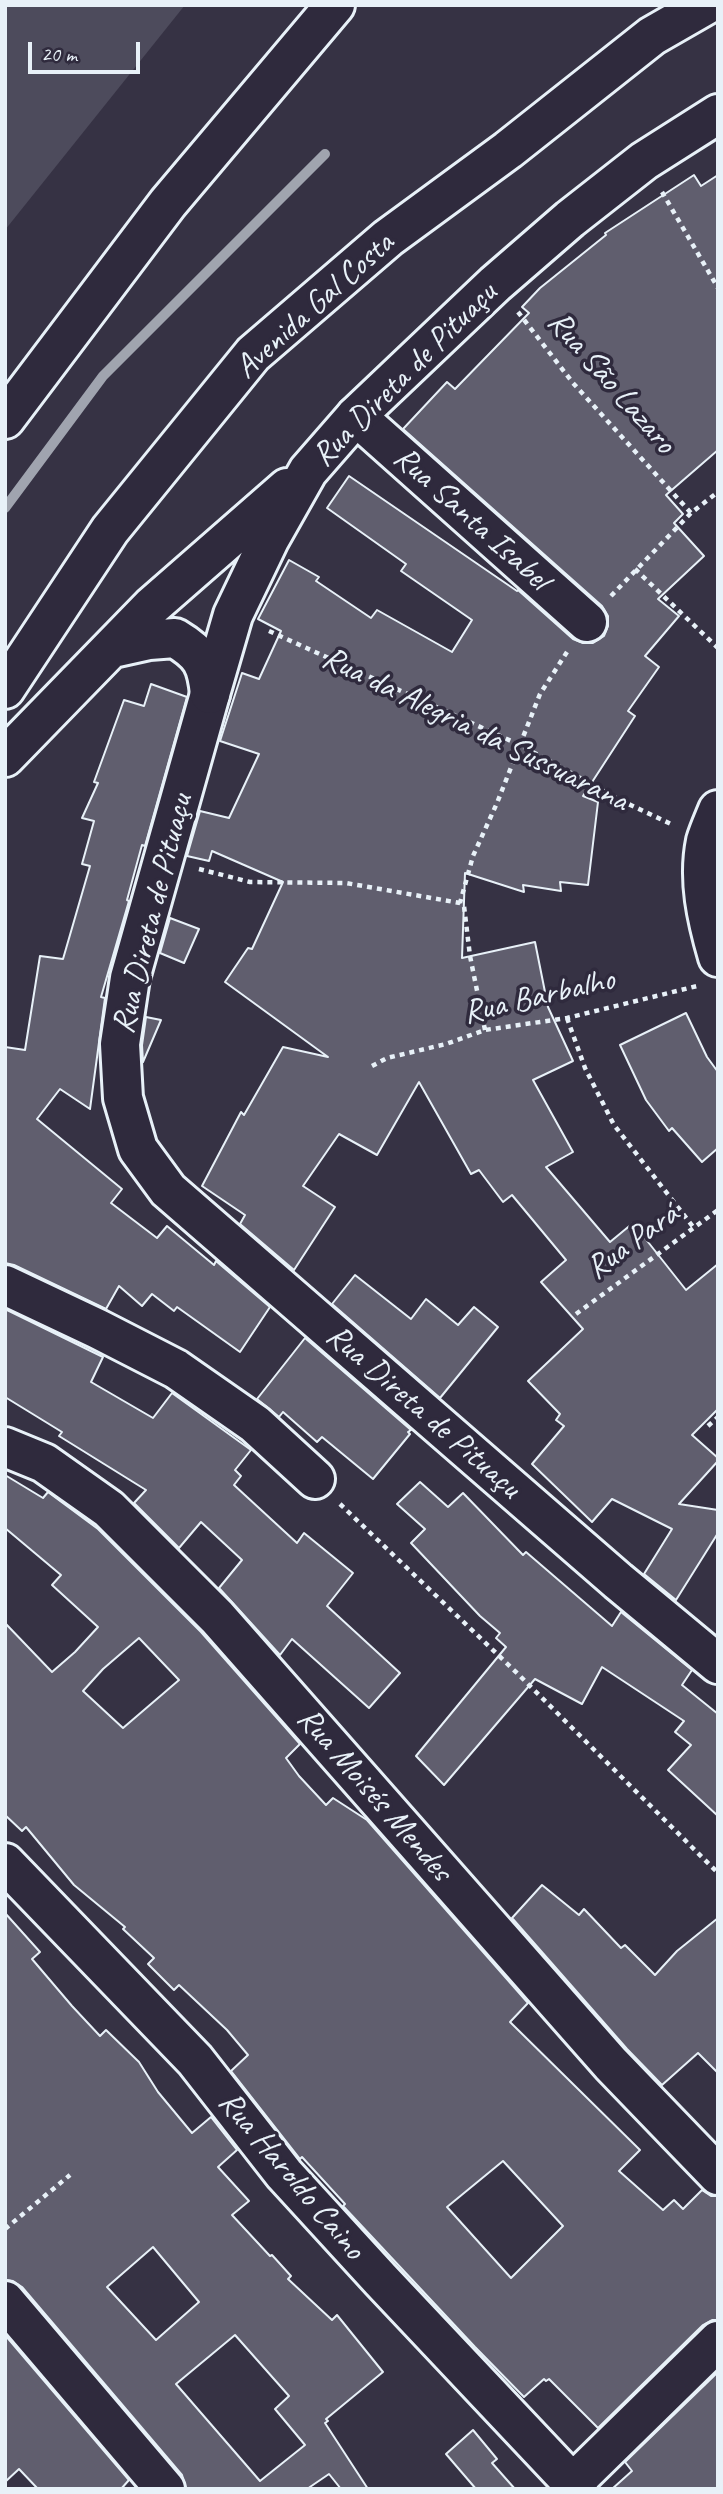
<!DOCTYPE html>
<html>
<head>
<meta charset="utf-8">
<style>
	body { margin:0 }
	#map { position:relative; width:723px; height:2494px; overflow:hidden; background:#363244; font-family:Caveat,sans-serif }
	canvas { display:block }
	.frame { position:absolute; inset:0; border:7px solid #e8f1f8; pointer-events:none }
	.scale { position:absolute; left:28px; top:42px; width:112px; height:32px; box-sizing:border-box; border:4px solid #e8f1f8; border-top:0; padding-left:9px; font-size:21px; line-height:24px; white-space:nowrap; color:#e8f1f8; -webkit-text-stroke:5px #2f2a3d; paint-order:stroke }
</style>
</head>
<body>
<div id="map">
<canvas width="723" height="2494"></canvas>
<div class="frame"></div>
<div class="scale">20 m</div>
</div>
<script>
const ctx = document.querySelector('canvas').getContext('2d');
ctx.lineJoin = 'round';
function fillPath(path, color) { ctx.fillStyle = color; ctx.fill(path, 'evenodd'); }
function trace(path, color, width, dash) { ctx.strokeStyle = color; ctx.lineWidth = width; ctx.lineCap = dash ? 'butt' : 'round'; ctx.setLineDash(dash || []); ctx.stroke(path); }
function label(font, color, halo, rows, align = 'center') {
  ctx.font = font + ' Caveat,sans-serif'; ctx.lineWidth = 7; ctx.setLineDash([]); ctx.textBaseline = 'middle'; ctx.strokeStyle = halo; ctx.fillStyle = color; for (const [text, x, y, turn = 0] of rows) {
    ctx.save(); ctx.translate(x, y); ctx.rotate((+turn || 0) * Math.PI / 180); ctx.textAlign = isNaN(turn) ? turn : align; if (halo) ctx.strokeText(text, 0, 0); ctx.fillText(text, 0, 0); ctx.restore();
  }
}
fillPath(new Path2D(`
	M5,5H185L5,230Z`), '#4d4b5c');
trace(new Path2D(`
	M5,508L103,376L325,154`), '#a0a4af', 10);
const building = new Path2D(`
	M694,175L701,186L718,175V450L666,495L683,514L674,523L704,556L658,599L679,616L645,656L659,667L628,711L635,716L583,796L598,802L588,885L560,882L561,891L523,885L524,892L465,873L462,958L535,942L548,1007L573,1061L533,1080L573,1152L546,1167L610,1242L633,1223L686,1290L718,1264V1409L692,1435L718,1458V1461L679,1504L718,1510V1533L676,1600L644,1574L672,1529L612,1499L592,1522L532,1464L564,1426L556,1420L560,1414L528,1381L583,1329L541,1282L566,1260L512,1195L503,1202L479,1170L471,1174L419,1082L377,1155L339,1134L303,1186L335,1207L294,1270L240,1224L245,1215L202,1186L241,1112L244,1115L283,1047L328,1057L225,982L248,948L252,949L283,882L212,851L209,861L187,856L200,811L229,818L259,754L220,741L242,673L259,679L281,631L258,619L289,560L319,577L316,581L371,618L377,610L452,652L472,620L401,571L406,564L327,508L349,476L517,591L518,590L573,639L583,643H593L604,636L608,626V616L602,606L403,429L447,382L455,389L529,313L522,307L540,288L606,235L605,233Z
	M151,684L187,697L145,846L142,845L127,900L129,901L101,997L105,998L90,1109L60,1089L37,1119L122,1189L111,1203L157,1238L167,1226L214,1265L216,1261L270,1307L240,1352L177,1307L174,1311L152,1294L142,1306L119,1286L106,1309L14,1265L5,1263V1047L25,1050L40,956L63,959L90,866L82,864L94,821L82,818L98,783L94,782L124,700L144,706Z
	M170,918L199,929L184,963L160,953Z
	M686,1013L707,1057L718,1072V1148L702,1162L672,1128L669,1131L646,1100L620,1045Z
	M146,1017L161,1020L143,1062L142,1045Z
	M355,1275L411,1319L426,1299L458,1325L474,1307L498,1327L440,1398L332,1304Z
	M5,1309L103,1357L91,1382L153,1418L172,1393L251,1450L235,1470L241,1476L234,1485L297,1543L304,1533L353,1573L327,1606L400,1673L369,1708L292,1639L280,1655L219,1588L242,1560L201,1522L179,1548L134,1503L146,1490L59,1436L62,1432L5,1397Z
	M305,1338L411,1430L408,1432L410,1434L373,1479L322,1437L317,1442L283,1412L279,1417L257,1399Z
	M5,1475L43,1498L48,1492L98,1529L201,1632L300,1744L286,1758L299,1776L326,1805L333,1798L367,1820L528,2003L510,2022L640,2150L619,2171L663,2210L674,2200L683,2209L702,2190L711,2196H718V2320H712L703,2325L598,2428L549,2379L546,2381L544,2379L524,2397L475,2347L343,2206L345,2204L302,2157L300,2159L231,2071L248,2055L227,2030L179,1985L174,1990L148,1964L154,1958L123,1929L125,1927L74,1885L26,1827L22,1831L5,1815V1623L52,1672L75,1652L98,1627L52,1585L61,1575L5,1528ZM139,1638L179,1680L123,1728L83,1691L103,1669ZM503,2161L563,2226L511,2278L447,2207Z
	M420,1482L448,1507L463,1493L523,1555L526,1552L612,1626L621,1612L692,1670L682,1685L718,1714V1816L668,1770L691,1745L675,1732L684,1721L602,1667L582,1704L535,1679L444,1785L416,1756L506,1647L496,1638L500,1633L480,1616L411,1543L425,1529L397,1504Z
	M542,1885L579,1915L584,1909L621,1948L625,1945L655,1975L677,1951L718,1918V2073L698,2053L662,2085L627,2049L512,1918Z
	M5,1913L40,1952L32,1959L72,2006L100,2036L106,2030L139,2062L158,2092L192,2133L211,2117L237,2150L218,2167L249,2201L232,2215L270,2256L272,2255L291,2276L288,2279L332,2320L337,2315L383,2372L326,2419L328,2421L325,2423L368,2489H341L329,2474L307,2489H186L182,2475L22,2287L13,2281L5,2280ZM153,2247L199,2302L156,2340L107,2287ZM235,2335L289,2396L275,2409L305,2445L260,2481L176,2384Z
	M5,2335L129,2480L121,2489H38L19,2469L5,2482Z
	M718,2372V2489H612L632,2471L625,2462Z
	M473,2430L497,2459L492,2463L515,2489H476L446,2454Z`);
fillPath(building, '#605e6e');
trace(building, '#e8f1f8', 2);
const minor = new Path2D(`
	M356,416L587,622
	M210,694L130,978L120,1044L123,1098L138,1149L168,1190L618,1581L718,1664
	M718,810C714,820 709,831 706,841C698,880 707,919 718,957
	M5,1285L98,1329L176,1369L255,1424L315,1479
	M5,1447L44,1463L109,1509L217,1617L611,2064L718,2175
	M5,1863L195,2060L284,2174L381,2280L578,2489
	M5,2301L165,2489
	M573,2483L718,2341`);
const tertiary = new Path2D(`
	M113,648L149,640L175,638C202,654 207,664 210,694
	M210,694L233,615L269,540L308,471L356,416L495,284L570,219L644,161L718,114
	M5,757L152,606L287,488`);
const primary = new Path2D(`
	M5,419L168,203L335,5
	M5,689L110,530L253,354L388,238L508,150L652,36L706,5`);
trace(minor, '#e8f1f8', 44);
trace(tertiary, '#e8f1f8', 44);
trace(primary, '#e8f1f8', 44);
trace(new Path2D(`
	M662,192L718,288
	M518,312L573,383L691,513
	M635,569L718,648
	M611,596L691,513L718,492
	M269,631L520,745L620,800L671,824
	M199,869L250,882L346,883L460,903
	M567,1018L585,1068L614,1125L694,1228
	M485,1030L470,956L464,906L460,903L473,856L497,803L540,694L567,652
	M372,1066L387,1058L446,1044L485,1030L567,1018L697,986
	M576,1314L718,1210
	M708,1426L718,1417
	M340,1504L518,1674L718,1873
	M5,2229L70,2175`), '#e8f1f8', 4.5, [5, 5]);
trace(minor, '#2f2a3d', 38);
trace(tertiary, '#2f2a3d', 38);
trace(primary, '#2f2a3d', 38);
label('33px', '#e8f1f8', '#2f2a3d', [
	["Avenida Gal Costa",315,306,-42],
	["Rua Direta de Pituaçu",405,375,-45],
	["Rua São Lazaro",611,383,49],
	["Rua Santa Isabel",471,519,42],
	["Rua da Alegria da Sussuarana",475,730,26],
	["Rua Direta de Pituaçu",153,914,-76],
	["Rua Barbalho",539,997,-13],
	["Rua Pará",633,1242,-36],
	["Rua Direta de Pituaçu",423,1412,41],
	["Rua Moisés Mendes",374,1795,49],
	["Rua Haroldo Caino",291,2176,50]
]);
</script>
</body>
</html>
